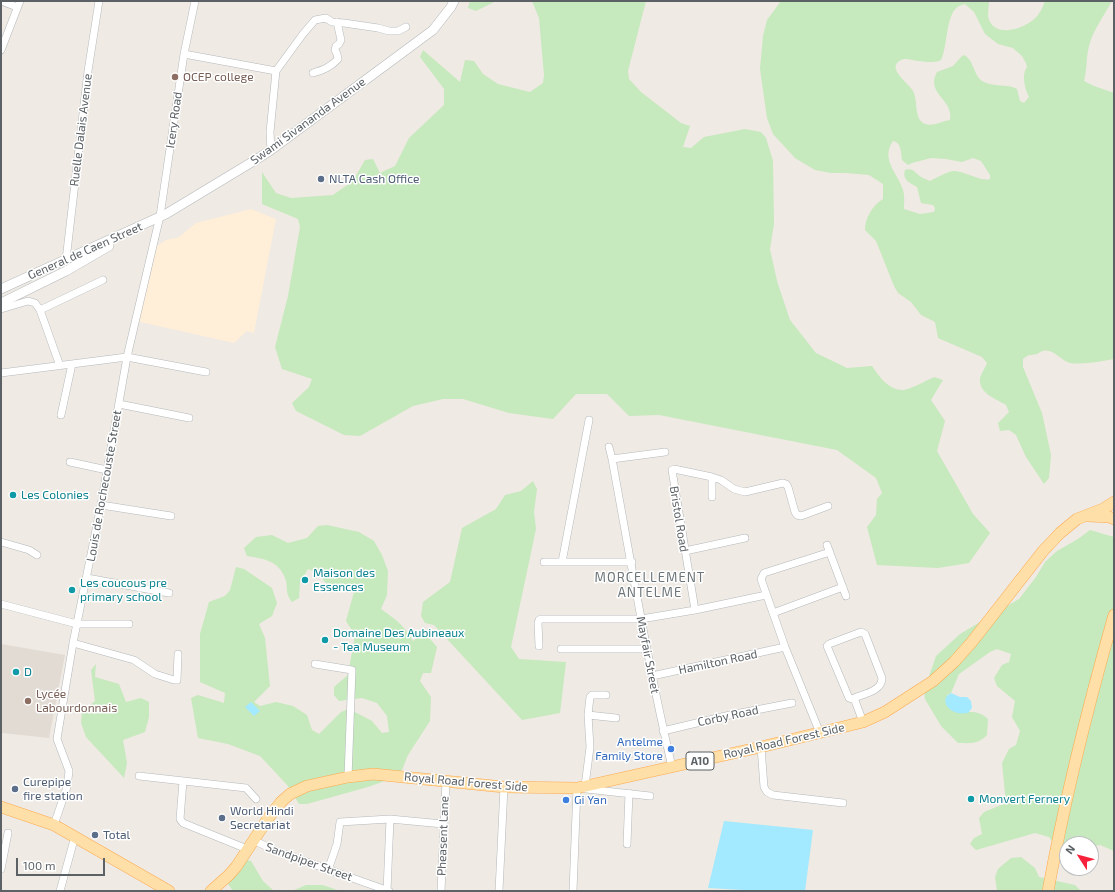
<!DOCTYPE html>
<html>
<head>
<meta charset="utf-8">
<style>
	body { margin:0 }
	#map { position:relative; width:1115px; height:892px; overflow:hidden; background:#efeae3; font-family:"Exo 2",sans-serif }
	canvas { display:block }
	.frame { position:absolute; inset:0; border:2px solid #5b6165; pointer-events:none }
	.north { position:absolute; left:1059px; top:836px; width:40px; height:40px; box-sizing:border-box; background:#fff; border:1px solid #bdc0c1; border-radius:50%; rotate:306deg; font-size:11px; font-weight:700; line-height:16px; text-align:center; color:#5b6165 }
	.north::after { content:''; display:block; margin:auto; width:14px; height:18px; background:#f7213b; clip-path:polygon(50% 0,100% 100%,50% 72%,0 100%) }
	.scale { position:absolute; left:16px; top:858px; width:89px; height:18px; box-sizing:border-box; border:2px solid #5b6165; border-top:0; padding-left:5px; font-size:12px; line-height:14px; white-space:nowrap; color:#5b6165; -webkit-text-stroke:3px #fff; paint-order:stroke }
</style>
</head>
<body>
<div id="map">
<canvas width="1115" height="892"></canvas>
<div class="frame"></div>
<div class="north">N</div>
<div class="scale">100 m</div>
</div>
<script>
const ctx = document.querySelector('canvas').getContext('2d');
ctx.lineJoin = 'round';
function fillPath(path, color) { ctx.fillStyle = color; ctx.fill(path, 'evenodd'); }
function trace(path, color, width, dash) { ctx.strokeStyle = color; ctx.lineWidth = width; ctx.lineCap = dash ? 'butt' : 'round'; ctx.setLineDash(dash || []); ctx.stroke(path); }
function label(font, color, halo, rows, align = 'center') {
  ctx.font = font + ' "Exo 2",sans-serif'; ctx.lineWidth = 3; ctx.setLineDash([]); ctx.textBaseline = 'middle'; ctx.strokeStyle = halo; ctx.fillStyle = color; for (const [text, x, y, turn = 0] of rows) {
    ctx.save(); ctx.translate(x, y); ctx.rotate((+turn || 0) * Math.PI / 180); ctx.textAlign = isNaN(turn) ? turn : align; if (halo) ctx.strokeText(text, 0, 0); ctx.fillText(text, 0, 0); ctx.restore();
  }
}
fillPath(new Path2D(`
	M251,209L276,219L254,333L247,331L234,343L136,321L152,249L166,240L179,237L196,223Z`), '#ffeed8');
fillPath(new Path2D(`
	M1,644L65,655L49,738L2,733L1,736Z`), '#e1dbd4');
fillPath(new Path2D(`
	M470,1H496L476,11L468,8Z
	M532,1H646L628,71L629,79L641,92L681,123L690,126L683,147L691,148L704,137L745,129L761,132L766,138L773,161L774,224L770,249L777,281L790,320L816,353L847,368L872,366C879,376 888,390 903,390C909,390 928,380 934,377L943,380L931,400L945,421L937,451L973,514L990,533L969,563L938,568L877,565L867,527L876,515L877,499L882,493L876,478L837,450L659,415L629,416L607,394H576L553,419L509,413L463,399H443L413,406L360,436L344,435L296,411L292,403L309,387L312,379L282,369L275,347L288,296L300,227L298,219L262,204V172L276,193L291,198L333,195L353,181L365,160L373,159L380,173L395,166L409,138L444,105V89L420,57L423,50L460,82L465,60L474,61L483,74L498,84L530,92L543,83L544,75L539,18Z
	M781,1H989C989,7 987,15 989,20C997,39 1028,28 1038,15C1041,11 1043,6 1045,1H1112C1104,16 1093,30 1089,46C1086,58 1087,70 1084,81L1094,86L1114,93V359C1100,361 1085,365 1070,363C1060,360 1053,348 1043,351C1041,351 1039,353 1037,354C1029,356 1030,353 1023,359V367L1042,413L1051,455L1049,478L1044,484L1026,457L1016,435L1009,430L1000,431L998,423L1009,412L1006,405C996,399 978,393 980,378C981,374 985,368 987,363L982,357L938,338L935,322L921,315L911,302L898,293L894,286L876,241L865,230C865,218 872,206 883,199V184L869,175L846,173H831L815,170L795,158L773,134L767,118L760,69L763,36L767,20ZM965,4L974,12L985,34L998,44L1013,48L1022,56L1026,63L1027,67C1021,75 1025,89 1029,97L1024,103L1020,101L1017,89C1007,83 993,88 982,81C973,74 974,60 964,55L961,57L953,66L937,72C925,94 954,99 950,120C942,121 931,128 923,123C914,117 918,100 913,91C909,83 885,68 901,60C906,57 914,61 919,61C926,62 935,63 941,60C948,47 945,14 959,6C961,5 963,5 965,4ZM893,141C901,142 901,152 902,160L908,165L912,163L931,158L946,159L962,162L973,158L981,161L990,175V179C981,182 965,171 953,171C947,172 936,178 930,181C928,180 925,179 923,178C916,175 914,167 905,170C902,180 910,183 917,187L921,203L933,205L935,208L934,212L920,214L904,209C904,203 905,197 903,190C898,173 880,160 893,141Z
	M533,481L537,489L534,512L536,529L511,647L519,659L566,662L560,713L522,720L434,625L425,623L421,616L423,602L450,582L462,528L496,509L505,495L521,491Z
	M327,525L359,532L374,541L382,555L388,571L387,595L381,609C396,620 403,624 413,641L424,632L437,647L431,673H423L420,681L431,697L430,721L408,755L402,770L390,779L368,787L307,804H299L288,786L260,756L228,744L198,738L191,698L198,695L224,703L225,693L200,682V634L209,602L225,596L230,590L236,567L244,569L272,588L277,603L272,616L259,624L265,638L270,686L254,702L260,706L276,702L293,706L307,715L312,730L319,734L341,712L349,709L372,721L382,733L389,732L387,716L377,703L362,698L339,701L334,695V687L348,675L355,635L346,621L354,592L349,586L326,583L316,572L308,569L300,582L299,598L292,602C284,591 289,588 285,578C278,560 264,559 247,556L244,548L256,537L272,535L288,543L307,538L318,526Z
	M1090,530L1114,537V851L1100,845L1091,847V844H1067V846L1061,847L1054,844L1049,837L1035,833L976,850L970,844L974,838L982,834L979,818L984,812L1006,803L1002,763L1009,749L1016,745L1020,731L1012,717L1015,701L997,686L994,678L1002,665L1009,662L1011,654L997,649L990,652L959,674L951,693L947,695L958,713C971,712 978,710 988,719L987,735C977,745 970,743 958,743L941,726L925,699L924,691L936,656L960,634L1019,599L1036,577L1045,562L1057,551L1078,539Z
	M96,664L95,677L119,684L126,702L141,698L149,702V717L145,732L123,740L127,763L124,778L86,737L81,723L82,711L95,701L91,670Z
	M1021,857L1035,868L1039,877L1075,885L1081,891H997L995,877L998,869L1011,858Z
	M242,859L251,861L263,881L274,891H233L228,884Z
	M306,885H323L340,891H292Z`), '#c6e9bd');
fillPath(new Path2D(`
	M951,693L960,697H967L971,701L972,708L968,713C965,713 961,714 958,713C948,711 939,699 951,693Z
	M251,702L260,711L254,716L245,707Z
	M724,821L813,830L805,891H761L708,888Z`), '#a3e9ff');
const minor = new Path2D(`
	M1,1L17,7
	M1,50L20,1
	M184,54L276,71
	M313,73C323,70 331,67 338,59L337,54L335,50L336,46L339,44L341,40L337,22
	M271,150L270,132L276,71L303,34L315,20L326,18L332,22L344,23L378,28L389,31H398L406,27
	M66,260L88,71L99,1
	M1,309L28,301L35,303L40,310L60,366
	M40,310L103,280
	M1,373L127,357L206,372
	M119,404L189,418
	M61,415L72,364
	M609,447L612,459C631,562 648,665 672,767
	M612,459L665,452
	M70,462L107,470
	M712,477V497
	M101,505L171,516
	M1,542L29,550L37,555
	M827,545L846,596
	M685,551L745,538
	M544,562H632
	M562,562L589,420
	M87,578L169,593
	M1,604L77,624H129
	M695,610L672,470L674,469L712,477L721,480L734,489L745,492L783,483L786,484L788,487L795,512L797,515L801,516L828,506
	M773,613L843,587
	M861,632L865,634L882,678C882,692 862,694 852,699L849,698L827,646L829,644Z
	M73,643L134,660L155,674L174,680H177L178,654
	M539,646L538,623L539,620L541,619H641L695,610L766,595
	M561,649H647
	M315,664L352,670L348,777
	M652,676L785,647
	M854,698L863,722
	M588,715L616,718
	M663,731L730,715L792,703
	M820,733L785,647L761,579L764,573L830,552
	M761,747L764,787L767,792L773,795L843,803
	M139,776L246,788L256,799
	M183,781L180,819L183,823L247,849
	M585,786L590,747L588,715L590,697L592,695H606
	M54,825L67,787L69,771L57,739L73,643L101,505L127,357L160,216L184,54L195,1
	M253,840L276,851L389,891
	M627,844L629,793
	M1,869L8,833
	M328,870L337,844L340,822L390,819L443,824
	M60,891L75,836
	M387,891L390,819
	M441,891L446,781
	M499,891L504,787
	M573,891L577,788L650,796`);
const tertiary = new Path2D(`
	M1,289L166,214L257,159L271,150L433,30L451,7L454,1
	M1,303L66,271L109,246`);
const primary = new Path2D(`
	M1089,516L1109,517L1114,519
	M1,807L54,825L169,891
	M211,891L229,875L236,867L269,817L281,802L290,794L307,786L348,777L373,774L504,787L577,788L761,747L863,722L885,712L933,681L954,662L971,643L1043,551L1060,533L1077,519L1103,509L1114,502
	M1048,891C1065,798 1088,706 1114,615`);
trace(minor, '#b4b8bb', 8);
trace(tertiary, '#b4b8bb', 10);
trace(primary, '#fda94e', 12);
trace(minor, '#fff', 7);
trace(tertiary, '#fff', 9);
trace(primary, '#ffdfa8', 11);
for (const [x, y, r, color] of [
	[175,77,4,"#8d6e63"],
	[321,179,4,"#5c6f8a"],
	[13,495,4,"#0f9aa8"],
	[305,580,4,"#0f9aa8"],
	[72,590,4,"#0f9aa8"],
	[325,640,4,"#0f9aa8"],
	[16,672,4,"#0f9aa8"],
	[28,701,4,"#8d6e63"],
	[671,749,4,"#3f7fe0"],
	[15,789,4,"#5c6f8a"],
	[971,799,4,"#0f9aa8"],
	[566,800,4,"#3f7fe0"],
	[222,818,4,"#5c6f8a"],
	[95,835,4,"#5c6f8a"]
]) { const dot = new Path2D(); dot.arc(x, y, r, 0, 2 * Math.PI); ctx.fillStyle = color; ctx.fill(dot); trace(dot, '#fff', 1.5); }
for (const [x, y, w] of [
	[700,761,28]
]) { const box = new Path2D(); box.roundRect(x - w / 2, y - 9, w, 18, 3); ctx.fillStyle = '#fff'; ctx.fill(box); trace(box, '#5b6165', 1); }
label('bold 11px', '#5b6165', null, [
	["A10",700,761]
]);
label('12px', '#785e54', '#fff', [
	["OCEP college",183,77],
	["Lycée",36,694],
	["Labourdonnais",36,708]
], 'left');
label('12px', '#5b6165', '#fff', [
	["Icery Road",174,120,-82],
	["Swami Sivananda Avenue",308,121,-36],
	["Ruelle Dalais Avenue",81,130,-83],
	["General de Caen Street",85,251,-24],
	["Louis de Rochecouste Street",104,486,-80],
	["Bristol Road",679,519,81],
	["Mayfair Street",648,655,79],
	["Hamilton Road",718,662,-12],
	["Corby Road",728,716,-12],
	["Royal Road Forest Side",784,741,-13],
	["Royal Road Forest Side",466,782,5],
	["Pheasent Lane",443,836,-88],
	["Sandpiper Street",309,862,20]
]);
label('12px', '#4e5e75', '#fff', [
	["NLTA Cash Office",329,179],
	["Curepipe",23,782],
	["fire station",23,796],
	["World Hindi",230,811],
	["Secretariat",230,825],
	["Total",103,835]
], 'left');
label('12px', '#0d838f', '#fff', [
	["Les Colonies",21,495],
	["Maison des",313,573],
	["Essences",313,587],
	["Les coucous pre",80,583],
	["primary school",80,597],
	["Domaine Des Aubineaux",333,633],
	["- Tea Museum",333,647],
	["D",24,672],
	["Monvert Fernery",979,799]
], 'left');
label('12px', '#366cbe', '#fff', [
	["Antelme",663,742],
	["Family Store",663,756],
	["Gi Yan",574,800,"left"]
], 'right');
ctx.letterSpacing = '1px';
label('13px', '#6c7477', '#fff', [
	["MORCELLEMENT",650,578],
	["ANTELME",650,593]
]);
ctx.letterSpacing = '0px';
</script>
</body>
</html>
